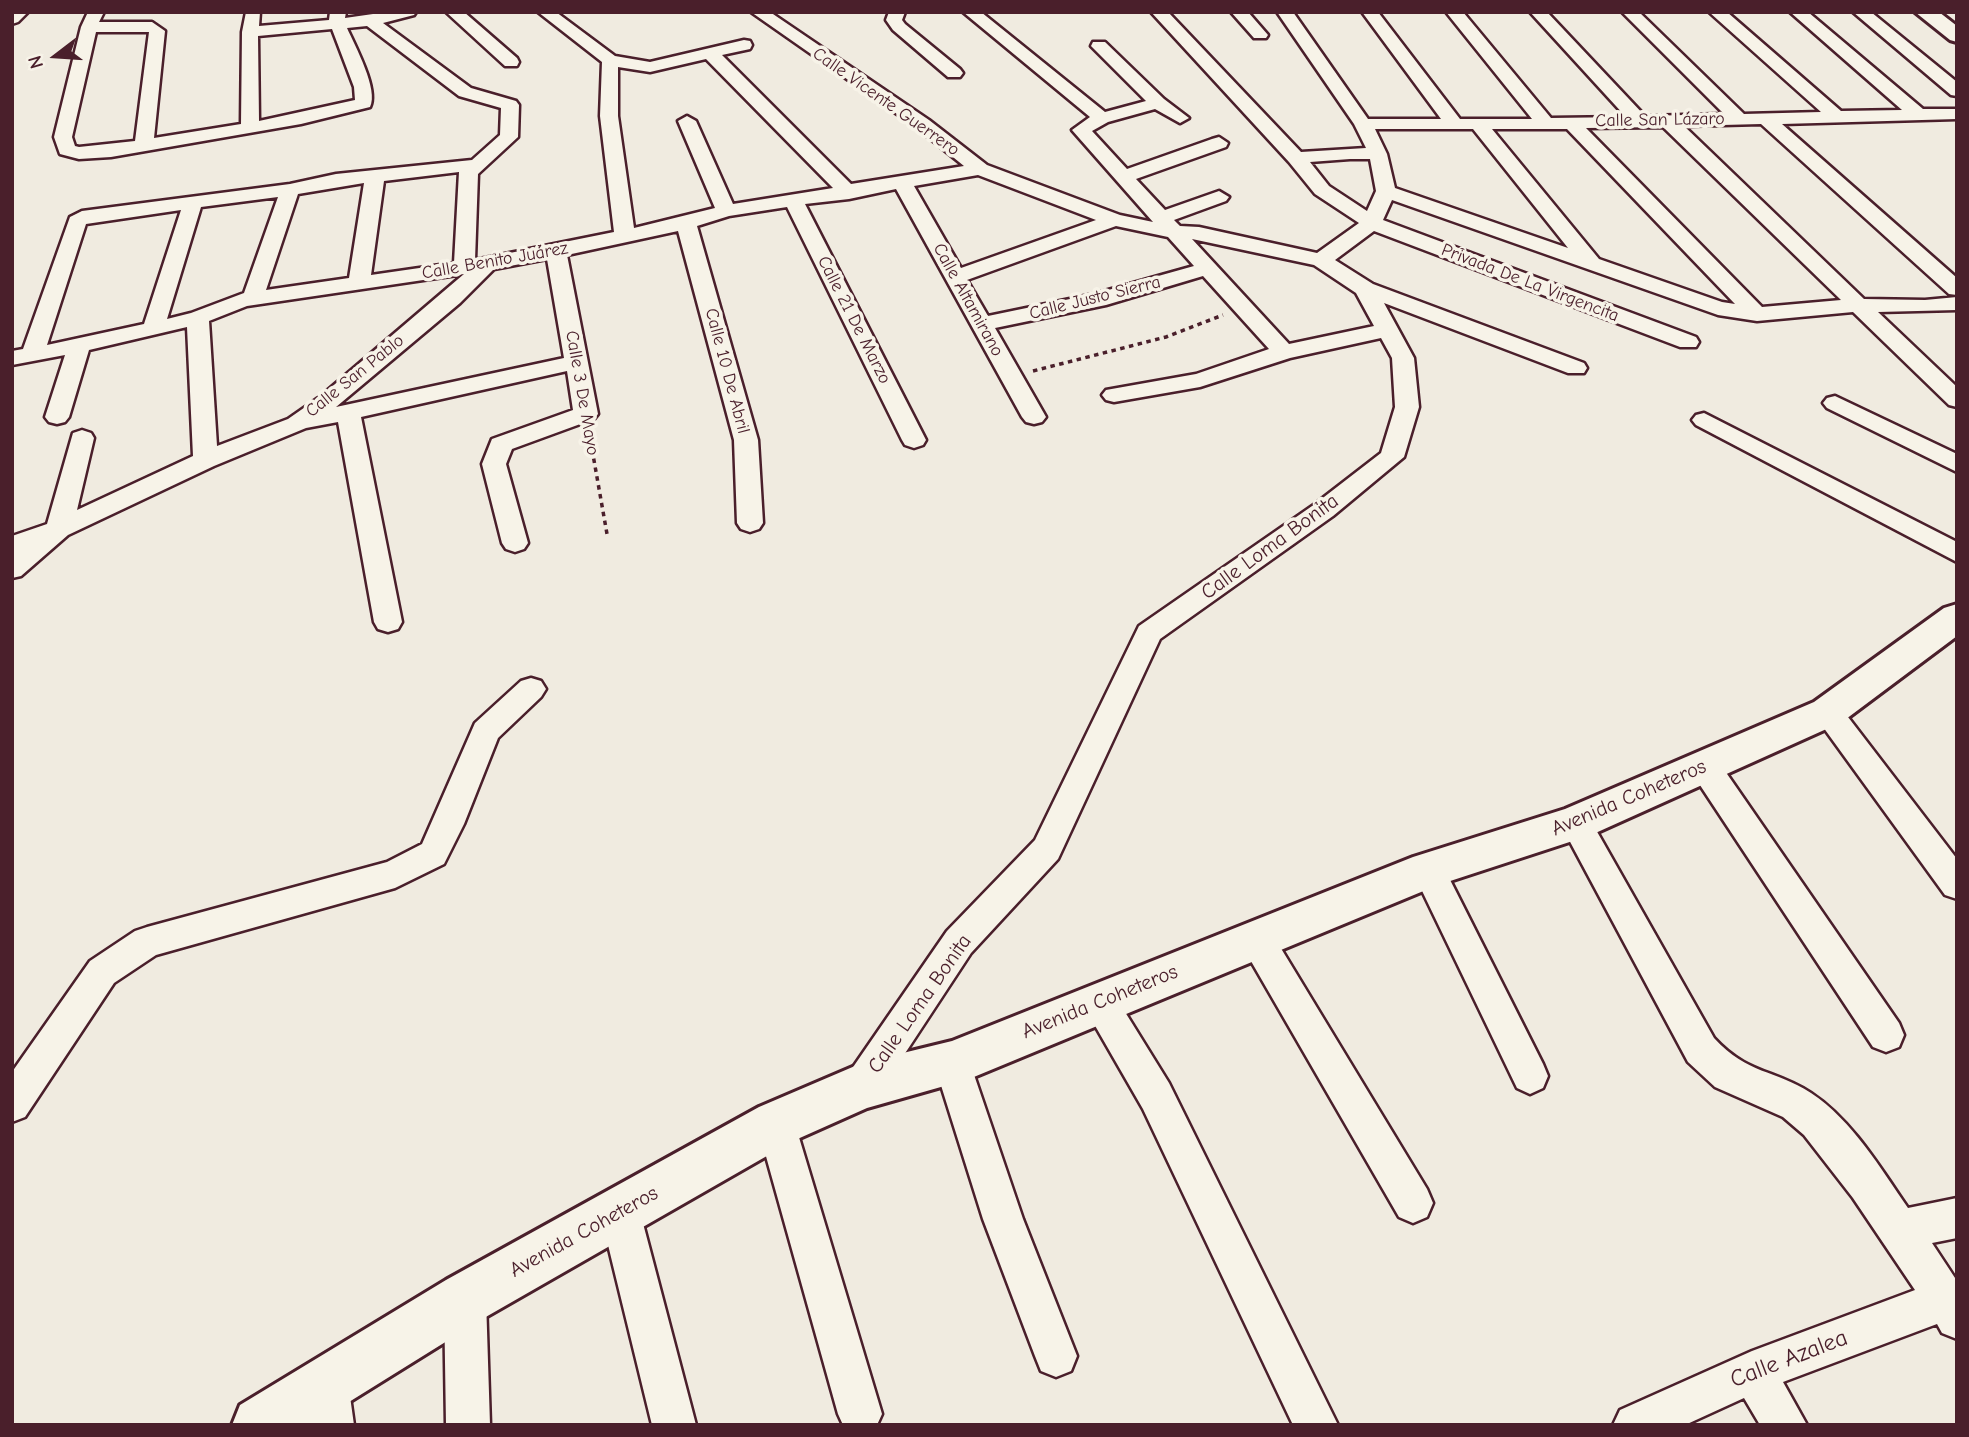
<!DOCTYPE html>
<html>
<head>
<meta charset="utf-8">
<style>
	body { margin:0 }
	#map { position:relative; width:1969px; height:1437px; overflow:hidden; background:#f0ebe0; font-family:"Comic Neue",sans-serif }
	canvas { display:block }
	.frame { position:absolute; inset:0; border:14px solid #4a1f2b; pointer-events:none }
	.north { position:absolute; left:21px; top:21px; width:70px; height:70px; -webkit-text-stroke:5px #f7f3e8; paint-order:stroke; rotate:253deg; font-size:19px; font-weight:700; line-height:28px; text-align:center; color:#4a1f2b }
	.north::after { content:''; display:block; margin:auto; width:24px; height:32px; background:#4a1f2b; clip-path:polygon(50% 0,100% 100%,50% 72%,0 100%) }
</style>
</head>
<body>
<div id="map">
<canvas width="1969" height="1437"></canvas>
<div class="frame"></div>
<div class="north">N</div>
</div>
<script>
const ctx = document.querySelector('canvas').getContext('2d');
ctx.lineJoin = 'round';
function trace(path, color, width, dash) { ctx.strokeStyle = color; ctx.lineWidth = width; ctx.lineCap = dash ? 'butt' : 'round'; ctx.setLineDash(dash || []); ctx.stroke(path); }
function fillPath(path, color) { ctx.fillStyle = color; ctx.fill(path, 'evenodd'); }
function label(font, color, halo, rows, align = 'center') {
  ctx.font = font + ' "Comic Neue",sans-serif'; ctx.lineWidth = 7; ctx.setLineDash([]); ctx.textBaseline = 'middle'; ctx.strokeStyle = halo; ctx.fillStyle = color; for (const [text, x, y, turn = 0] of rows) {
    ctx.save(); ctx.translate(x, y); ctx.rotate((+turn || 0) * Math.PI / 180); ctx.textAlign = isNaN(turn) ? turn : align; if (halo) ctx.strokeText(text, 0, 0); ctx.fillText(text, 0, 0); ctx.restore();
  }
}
const minor = new Path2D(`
	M12,12H28L18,22L12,24Z
	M88,12H104L99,22H152L165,31L154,138L241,124L242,32L246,12H260L259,26L329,20L330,12H346L345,18L387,12H416L414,15L383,23L471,88L516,101L519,105L518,137L478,174L475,260L614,232L600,116L602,62L538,12H556L615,56L650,62L744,40L750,41L752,45L750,49L722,55L851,184L964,166L917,128L751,12H770L929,120L987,165L1120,215L1153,222L1072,130L1090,117L963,12H981L1105,112L1146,101L1091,46L1093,42H1105L1164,99L1189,118L1180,123L1155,109L1108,122L1092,131L1127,169L1212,139L1219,137L1228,143L1226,147L1136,179L1165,210L1219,191L1229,197L1226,201L1174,220L1180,226L1199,227L1317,253L1359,223L1315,194L1289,162L1151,12H1168L1301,152L1366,148L1354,124L1277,12H1293L1368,119H1441L1362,12H1378L1460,119H1532L1446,12H1463L1551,118L1626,117L1530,12H1547L1645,116L1724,114L1622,12H1639L1744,114L1821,112L1709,12H1727L1841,111L1902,110L1790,12H1808L1923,109H1957V119L1782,124L1957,278V295L1949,294L1761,124L1684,126L1864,299L1925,300L1957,297V310L1878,312L1957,387V407L1949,405L1853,312L1757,321L1718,315L1392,200L1383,220L1696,337L1699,342L1696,347H1680L1374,231L1335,260L1373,284L1584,363L1587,368L1584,373H1568L1384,303L1414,358L1419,407L1404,457L1333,516L1160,639L1058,859L971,953L875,1099L862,1104L849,1099L844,1086L849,1073L947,931L1035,840L1139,626L1315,504L1381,453L1395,407L1392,358L1381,338L1290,358L1200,387L1114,402L1106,400L1102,395L1106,390L1196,374L1269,349L1203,276L1106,305L995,328L1046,417L1042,422L1034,424L1026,422L1022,417L896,189L849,199L805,204L926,440L923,445L914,448L905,445L902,440L787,207L729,216L697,226L758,440L763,523L759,529L750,532L741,529L737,523L734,440L678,231L567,255L598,414L594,419L512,449L506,464L528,543L524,549L515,552L506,549L502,543L482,464L492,439L573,410L567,371L361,417L402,622L398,629L388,632L378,629L374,622L338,422L306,428L214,466L68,535L21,576L12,578V536L47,524L73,433L82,430L91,433L94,438L77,510L193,456L187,327L89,350L69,417L65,422L57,424L49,422L45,417L65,355L12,365V351L23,349L70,217L82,211L290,184L336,174L472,160L500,135L501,108L459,96L367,26L347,28C355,46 379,90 370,107L301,124L111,157L79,159L60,154L54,137L81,27ZM332,29L354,87L355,100L259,121L258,36ZM96,32H149L135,141L79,147L75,146L72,137ZM706,59L833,188L733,204L696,121L687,116L678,121L715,208L634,228L618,116V67L650,72ZM1663,127L1841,300L1762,307L1586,128ZM1375,129H1473L1568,248L1395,188L1387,154ZM1492,129H1567L1735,304L1722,302L1599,259ZM1350,159H1370L1376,191L1367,211L1329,186L1310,162ZM459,172L454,263L371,275L384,181ZM978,175L1096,220L961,268L914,186ZM364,183L349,278L266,290L298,194ZM278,197L244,293L191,313L167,319L201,207ZM181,210L144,324L47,345L86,224ZM1116,226L1168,237L1194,266L1094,294L988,316L967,280ZM1192,239L1314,265L1356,293L1374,326L1289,344ZM547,259L564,358L336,407L460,303L494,269ZM464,274L321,396L288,419L217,446L209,321L247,306Z
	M446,12H464L517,58L519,62L517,66H505Z
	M889,12H905L902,20L905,24L960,69L963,73L960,77H948L893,30L886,20Z
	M1231,12H1248L1268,35L1266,38H1254Z
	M1853,12H1871L1957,82V96L1951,95Z
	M1835,396L1957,454V472L1827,408L1823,403L1827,398Z
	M1704,413L1957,542V562L1696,425L1692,420L1696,415Z
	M531,678L541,681L546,689L541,697L498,738L464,824L444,864L395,888L156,955L114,983L25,1117L12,1122V1072L90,961L135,931L147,927L387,862L422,844L475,723L521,681Z
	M1828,701L1838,704L1957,859V899L1945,895L1818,720L1813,712L1818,704Z
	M1705,755L1716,758L1899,1023L1904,1035L1899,1047L1886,1052L1873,1047L1694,776L1690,767L1694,758Z
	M1576,810L1587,814L1714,1038C1748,1075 1774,1069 1811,1093C1852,1120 1881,1169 1908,1208L1957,1198V1238L1932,1243L1957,1281V1339L1942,1333L1937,1324L1783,1382L1807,1425H1760L1744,1398L1685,1425H1613L1620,1410L1752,1351L1915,1290L1853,1198L1804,1135L1783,1117L1715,1087L1688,1062L1560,823L1565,814Z
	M1428,856L1440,860L1543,1064L1548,1076L1543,1088L1530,1094L1517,1088L1412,870L1416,860Z
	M1256,923L1268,927L1427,1189L1433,1203L1427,1217L1413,1223L1399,1217L1244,949L1239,938L1244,927Z
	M1100,987L1112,991L1169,1083L1338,1425H1293L1143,1109L1082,1003L1088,991Z
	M952,1046L965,1051L970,1063L1023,1219L1077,1356L1071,1371L1056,1377L1041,1371L1035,1356L983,1219L934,1063L939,1051Z
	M776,1105L789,1111L795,1124L882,1414L877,1425H843L838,1414L757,1124L763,1111Z
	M620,1192L634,1198L640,1212L696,1425H652L600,1212L606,1198Z
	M465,1278L480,1284L486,1299L490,1425H446L444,1299L450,1284Z
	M327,1361L342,1367L348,1382L354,1425H310L306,1382L312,1367Z`);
const major = new Path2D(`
	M1915,12H1939L1957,26V42L1950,40Z
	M1957,604V636L1842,722L1591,835L1438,885L969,1079L867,1108L793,1141L484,1318L312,1425H232L240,1405L446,1280L759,1107L862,1063L952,1041L1413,857L1565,809L1814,702L1944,608Z`);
trace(minor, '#4a1f2b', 5);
trace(major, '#4a1f2b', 6);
trace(new Path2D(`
	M1033,371L1166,337L1223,315
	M589,432L607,534`), '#4a1f2b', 3.5, [4.5, 4.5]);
fillPath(minor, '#f7f3e8');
fillPath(major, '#f7f3e8');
label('18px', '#4a1f2b', '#f7f3e8', [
	["Calle Vicente Guerrero",886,102,35],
	["Calle San Lázaro",1660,120,-1],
	["Calle Benito Juárez",495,261,-10],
	["Privada De La Virgencita",1530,283,21],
	["Calle Justo Sierra",1095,298,-14],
	["Calle Altamirano",968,300,61],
	["Calle 21 De Marzo",854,320,63],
	["Calle 10 De Abril",727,371,75],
	["Calle San Pablo",355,376,-39],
	["Calle 3 De Mayo",582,393,80]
]);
label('21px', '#4a1f2b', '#f7f3e8', [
	["Calle Loma Bonita",1270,547,-36],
	["Avenida Coheteros",1629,798,-23],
	["Avenida Coheteros",1100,1002,-22],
	["Calle Loma Bonita",920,1004,-55],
	["Avenida Coheteros",584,1232,-29]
]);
label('24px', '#4a1f2b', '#f7f3e8', [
	["Calle Azalea",1789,1359,-21]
]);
</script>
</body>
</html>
